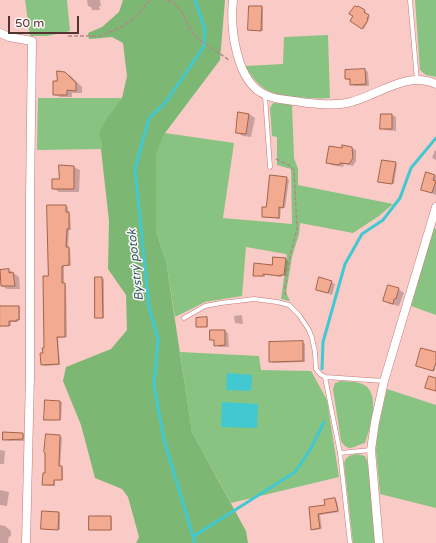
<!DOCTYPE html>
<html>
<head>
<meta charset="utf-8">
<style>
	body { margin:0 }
	#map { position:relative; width:436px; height:543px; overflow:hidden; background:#facac7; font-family:"Varela Round",sans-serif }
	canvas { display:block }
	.scale { position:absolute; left:8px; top:16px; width:71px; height:18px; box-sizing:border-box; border:2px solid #523332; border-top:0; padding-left:5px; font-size:12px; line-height:14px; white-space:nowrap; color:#523332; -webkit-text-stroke:3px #fef6f5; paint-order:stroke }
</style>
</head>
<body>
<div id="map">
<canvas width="436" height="543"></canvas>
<div class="scale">50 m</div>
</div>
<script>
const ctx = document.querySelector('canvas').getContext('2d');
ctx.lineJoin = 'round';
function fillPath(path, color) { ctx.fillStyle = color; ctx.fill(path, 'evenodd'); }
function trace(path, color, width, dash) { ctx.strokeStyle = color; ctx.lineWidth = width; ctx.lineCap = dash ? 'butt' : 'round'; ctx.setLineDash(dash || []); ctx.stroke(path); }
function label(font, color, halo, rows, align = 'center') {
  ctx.font = font + ' "Varela Round",sans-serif'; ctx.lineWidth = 3; ctx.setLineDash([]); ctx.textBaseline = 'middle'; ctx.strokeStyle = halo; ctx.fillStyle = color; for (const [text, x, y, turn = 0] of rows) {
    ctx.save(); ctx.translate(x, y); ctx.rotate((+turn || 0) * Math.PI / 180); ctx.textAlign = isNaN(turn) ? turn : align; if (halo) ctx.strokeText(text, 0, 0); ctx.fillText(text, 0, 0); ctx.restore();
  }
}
fillPath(new Path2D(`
	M25,0H67L70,31L47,36H30Z
	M415,0H436V77L426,75L420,70Z
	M328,35L330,98C318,99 307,98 295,97C268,94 260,90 245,66L283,64L284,37Z
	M38,98H122L108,116L101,149L37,150Z
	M273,103L292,104L294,158L298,169V185L393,204L379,216L353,233L300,223L299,234L292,257L286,293L290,301L281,299L287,256L286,254L246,247L242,296L205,302L175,317L166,261L156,231V155L165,133L234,143L223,218L292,224L291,169L277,165V137L272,136L270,108Z
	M434,228L436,229V315L411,306Z
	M180,352L259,356L261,370L311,371L327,400L339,477L231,503L192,432Z
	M341,381C349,382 359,381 366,386C380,397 370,429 365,443C355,445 349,454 341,441L333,389L335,383Z
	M387,389L436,405V508L380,494L376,451L377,434Z
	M357,454L365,456L368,464L375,543H353L344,463C346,456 351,455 357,454Z`), '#88c381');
fillPath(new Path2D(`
	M123,0H225L220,60L165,133L156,155V231L166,261L192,432L246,531L248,543H136L139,537L128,497L122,489L95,478L81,425L63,381L66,367L111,349L127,330L126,295L108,269L109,221L101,149L102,144L99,133L108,116L122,98L127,76L123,43L112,37L89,39L88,33L102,27L119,12Z`), '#7cb774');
fillPath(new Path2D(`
	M227,373L252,375L251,391L226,390Z
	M222,402L258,404L257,428L221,427Z`), '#42c8d1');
fillPath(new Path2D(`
	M87,0H100L101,6H99L100,10H92L91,7L88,6Z
	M262,7L263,8V31H251L249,30Z
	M359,7L366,12L365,14L370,17L364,29L351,20Z
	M365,70L368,72L369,86H355L351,84V81L346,79Z
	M65,73L71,76L82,87V93H72V97H60L54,94L58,82Z
	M249,114L255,118L251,137L243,136L237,133Z
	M381,115H392L396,117V131L385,130L381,128Z
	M352,148L356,150V161L353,166L344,164L343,167L331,165L327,162L343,149Z
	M435,150L436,151V160L432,158Z
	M395,163L397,164L394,184L381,182Z
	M74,167L80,170L79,192H59L53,188Z
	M434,176H436V195L422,189Z
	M287,178L289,180L285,208H281L280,219L263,216Z
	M66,206L68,207V213L70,214L71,230H69L68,248L70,249L71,266H64V284L66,285L67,337L58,338L60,365L44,366L42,364L45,349L49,277Z
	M286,259L288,261L286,276L282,275V277L265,274V277L254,275Z
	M9,270L19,277L20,289H7L2,286Z
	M102,278L104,279V318H96Z
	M331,282L335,284L332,295L317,289Z
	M398,289L404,293L399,306L390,304L384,301Z
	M18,306L20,307V320H18V322H11V326H2Z
	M241,315L242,316L243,324L235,323L234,316Z
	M206,318L208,319V327H197Z
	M225,331L228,333L229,347H219L215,345V341L211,339Z
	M302,342L305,344V362L273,363L270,361Z
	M436,353L435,371L418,366Z
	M46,401L62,402L61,420L45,419Z
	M23,434L27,436L26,441H8L4,439Z
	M47,435L62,437L60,467L63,468V480H55V486L43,485L46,474Z
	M0,450L5,451L4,464H0Z
	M0,490L9,492L7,506L0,505Z
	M335,499L337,501L339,512L320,515L322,529L314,530L312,529L310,508L326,506Z
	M59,513L60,514V530L42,529Z
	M111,517L112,518V530L90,529Z
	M0,525L5,526L11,531V537L9,536L8,543H0Z`), '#0003');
trace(new Path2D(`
	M195,0L205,30L204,46L166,102L149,118L135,169L149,307L158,339L154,385L164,440L195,543
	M322,369L323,342L345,264L362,234L383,220L400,198L411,168L436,138
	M194,536L295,472L310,450L324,422`), '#42c8d1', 3);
const building = new Path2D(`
	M249,6H262L261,31L248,30Z
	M355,6L357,7L358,6L365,10L364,12L369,15L367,19L368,20L362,29L350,21L353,16L349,14Z
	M365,69L366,84L350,85V79H345V70Z
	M57,71L65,72L76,83V91L67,90V95H53V81H57Z
	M238,112L249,114L246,134L236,133Z
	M381,114H392V129H380Z
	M342,145L352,147L353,158L349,164L340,163L339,165L326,163L329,146L342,148Z
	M382,160L396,162L392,184L378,182Z
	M59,165L74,166V189H52V179H59Z
	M426,172L435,175L433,180L436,181L432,193L421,190Z
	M270,175L287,177L283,208L279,207V218L262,217V207H266Z
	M47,205H66V212H69V229H67L66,247H69V265L62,266V283H65V337H57L59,364L41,365L40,353H43L42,348H44L43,276H48Z
	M273,257L286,258L284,275H280V276L263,274V276H253L254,263L272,265Z
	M9,269V273L13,272L15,286H1L0,270Z
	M95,277H102L103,318H95Z
	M319,277L332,281L328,293L316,290Z
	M388,285L399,288L396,299H394L393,304L383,301Z
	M0,306H19V320H16V321H9V326H0Z
	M207,317V327H196V318Z
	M210,330H225V345L214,346V340H210Z
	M303,341V361L269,362V342Z
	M421,348L436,352V363L433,371L416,366Z
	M429,376L436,378V391L425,388Z
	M45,400L60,401V420H44Z
	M3,432L23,433V439L3,440Z
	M46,434L60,435L59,466H62V480H54V485H42L43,473H45V453L44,452Z
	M335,498L338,511L318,514L320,528L311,530L309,507L325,505L324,500Z
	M42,511L59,512L58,530L41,529Z
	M89,516H111V530H89Z`);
fillPath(building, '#f2ab91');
trace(building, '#a3634a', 1);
const lane = new Path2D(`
	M410,0L417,80
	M265,96L270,167
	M184,318L205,306L221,303L254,299L277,302L289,305L299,315L309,330L312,338L315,352L316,369L320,374L325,377L384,381
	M325,377L340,453L350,543
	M340,453L371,450`);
const street = new Path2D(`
	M233,0C230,28 236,83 266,95C276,100 290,100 301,102C316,104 332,106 347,103C376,97 406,70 436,84
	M0,33L9,37L32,41L30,199V376L26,543
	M379,543L371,450L375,422L384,381L436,207`);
trace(lane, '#c47b79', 5);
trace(street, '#c47b79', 9);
trace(new Path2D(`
	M167,0L174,3L182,12L190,29L197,38L229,60
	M68,36H101L121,27L137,16L147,3L152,0
	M276,159L291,166L294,171L297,229L290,256L285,288L286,297`), '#b28987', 1.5, [4, 2]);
trace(lane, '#fff', 4);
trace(street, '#fff', 8);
label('italic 12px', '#275d61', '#fef6f5', [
	["Bystrý potok",136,265,-96]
]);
</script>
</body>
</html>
